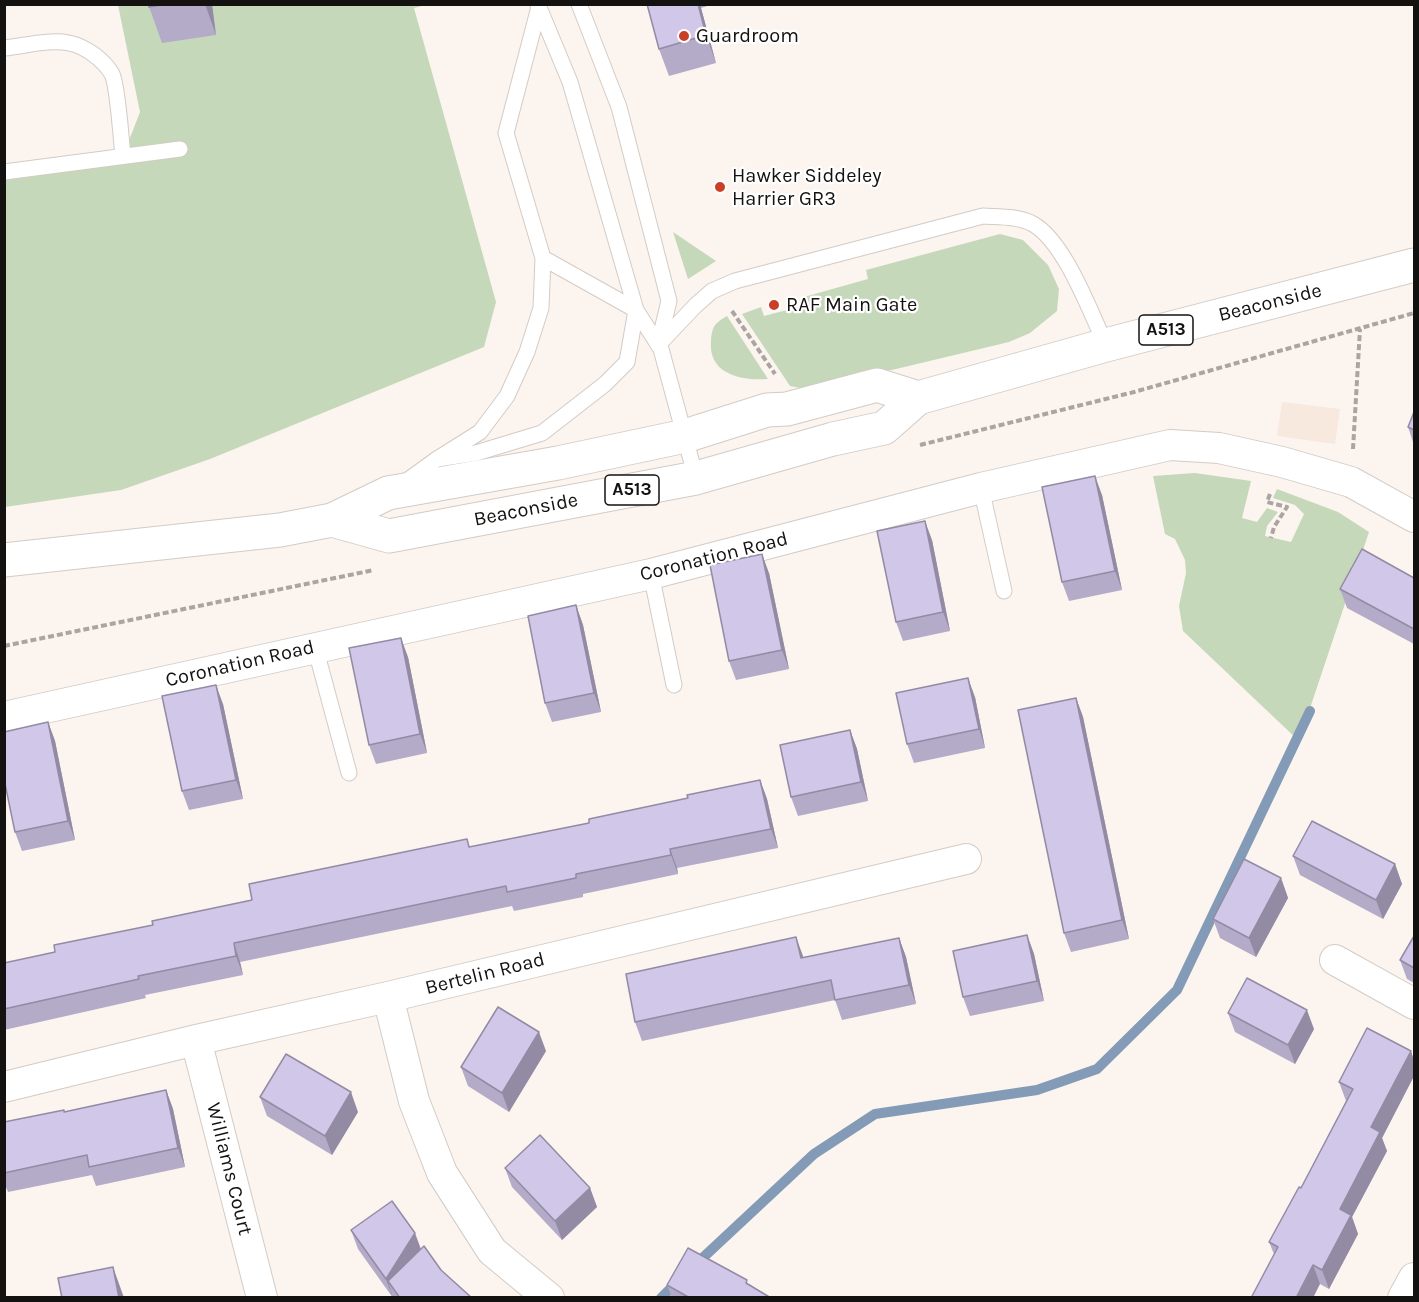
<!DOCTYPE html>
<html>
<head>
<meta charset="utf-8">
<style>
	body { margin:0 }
	#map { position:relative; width:1419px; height:1302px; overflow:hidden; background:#fcf4ef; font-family:Karla,sans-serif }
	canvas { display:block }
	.frame { position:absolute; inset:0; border:6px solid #141210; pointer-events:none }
</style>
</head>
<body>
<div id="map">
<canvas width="1419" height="1302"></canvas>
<div class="frame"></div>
</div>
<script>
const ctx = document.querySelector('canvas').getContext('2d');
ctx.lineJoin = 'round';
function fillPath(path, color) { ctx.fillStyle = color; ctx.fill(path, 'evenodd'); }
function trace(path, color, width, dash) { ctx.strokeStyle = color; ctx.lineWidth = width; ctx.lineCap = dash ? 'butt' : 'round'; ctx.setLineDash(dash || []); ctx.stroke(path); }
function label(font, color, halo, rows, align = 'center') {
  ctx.font = font + ' Karla,sans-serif'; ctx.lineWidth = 4.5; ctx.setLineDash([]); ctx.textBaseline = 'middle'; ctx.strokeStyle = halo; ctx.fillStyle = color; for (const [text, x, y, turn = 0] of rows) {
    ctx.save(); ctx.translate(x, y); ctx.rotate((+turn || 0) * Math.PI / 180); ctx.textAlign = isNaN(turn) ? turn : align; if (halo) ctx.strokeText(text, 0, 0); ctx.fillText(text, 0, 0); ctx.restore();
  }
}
fillPath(new Path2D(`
	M1282,402L1340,409L1335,444L1277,436Z`), '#f8e9df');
fillPath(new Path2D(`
	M118,5H156L216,35L212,5H426L414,8L496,302L484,347L210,459L121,490L5,507V172L123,156L140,112Z
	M673,232L716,261L688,279Z
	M1000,234L1023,240L1048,265L1059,289L1057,311L1030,333L1009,342L896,369L805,389L790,386L742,314L761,307L764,316L806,305L804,297L868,279L866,270Z
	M727,316L768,379C741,381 708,374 711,341C712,326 715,323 727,316Z
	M1195,473L1251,481L1242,518L1257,522L1267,508L1278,512L1267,526L1265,536L1291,542L1304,514L1295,505L1273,498L1277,489L1338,512L1369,532L1299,741L1183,631L1179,606L1186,573L1185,560L1175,539L1165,534L1153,476Z`), '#c5d8b9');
trace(new Path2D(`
	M694,1266L814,1154L875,1114L1037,1090L1097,1069L1177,990L1310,711
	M661,1298L678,1281`), '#839bb6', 10);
const service = new Path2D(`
	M579,4L619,107L669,301L659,342
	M538,5L570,82L636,310L661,349L696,478
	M4,48C25,46 49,39 69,43C85,46 104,60 112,74C118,86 121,140 123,156
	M4,172L180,149
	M658,345L696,305L712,291L735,281L983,216C999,217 1019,216 1033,224C1065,242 1090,312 1106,345
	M437,459L480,432L507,396L527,352L541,308L543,258L506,133L539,7
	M408,480L437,459L476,453L542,433L605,384L627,362L636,310L543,258
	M981,488L1004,591
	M651,574L674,685
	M315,647L349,773`);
const minor = new Path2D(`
	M4,717L651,574L981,488L1170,445L1219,448L1282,462L1351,482L1414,517
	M1335,960L1414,1004
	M388,997L414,1101L442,1173L492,1251L549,1298
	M196,1040L262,1298
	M4,1087L196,1040L388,997L966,859
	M1403,1298L1414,1278`);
const trunk = new Path2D(`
	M332,520L389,536L696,478L833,439L884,428L918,398L1106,345L1414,265
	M4,560L280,530L332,520L388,493L558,463L685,436L767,410L787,409L877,385L918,398`);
trace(service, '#d3cbc5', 17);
trace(minor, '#d3cbc5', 32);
trace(trunk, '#d3cbc5', 35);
trace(new Path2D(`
	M732,311L775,374
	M920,445L1134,392L1414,313
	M1353,449L1360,329
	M1270,494L1267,502L1287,507L1274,527L1271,538
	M4,646L374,570`), '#aaa5a1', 4, [6, 3]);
trace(service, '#fff', 15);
trace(minor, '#fff', 30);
trace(trunk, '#fff', 33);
fillPath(new Path2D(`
	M148,4H212L216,35L162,43Z
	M647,4H714L701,8L716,63L669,76L659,49Z
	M1414,412V445L1408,427Z
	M1102,495L1122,590L1069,601L1062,582Z
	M932,540L950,631L903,641L896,622Z
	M769,573L789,669L736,680L729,661Z
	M1414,578V644L1347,608L1340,589Z
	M576,605L583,625L601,712L552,722L545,703Z
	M408,657L427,753L376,764L369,745Z
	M975,697L985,748L914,763L907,744Z
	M1076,698L1083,717L1129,939L1071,952L1064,933Z
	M223,704L243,799L189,810L182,791Z
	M48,722L55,741L75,840L22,851L15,832Z
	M850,730L857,749L868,801L798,816L791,797Z
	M760,780L767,799L778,848L677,868L678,874L583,894V897L514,911L512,906L240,962L243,975L145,995L146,998L4,1030V963L55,952L153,925L470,847L589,823Z
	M1293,856L1395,864L1402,884L1383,919L1300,875Z
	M1281,878L1288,898L1256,957L1220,938L1213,919Z
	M1027,935L1034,954L1044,1001L970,1016L963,997Z
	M1414,936V983L1407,979L1400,960Z
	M899,938L906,957L916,1004L842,1020L835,1000L642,1041L635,1022L804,958Z
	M1228,1013L1314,1029L1295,1064L1235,1032Z
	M546,1051L509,1112L468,1086L461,1067Z
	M1411,1051L1414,1061V1076L1382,1138L1387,1151L1352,1217L1358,1234L1329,1289L1320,1284L1274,1254L1269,1242L1301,1188L1346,1101L1339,1082Z
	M166,1090L173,1109L185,1167L96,1186L92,1175L8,1192L4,1182V1122L64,1112Z
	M260,1097L358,1112L332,1155L267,1116Z
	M505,1168L590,1188L597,1207L562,1240L512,1187Z
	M351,1230L421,1249L441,1270L472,1298H393L358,1249Z
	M749,1284L771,1298H672L667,1285Z`), '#b4abc8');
fillPath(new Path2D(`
	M205,4H212L216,35Z
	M698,4H700L701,8L716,63L706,35Z
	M1095,476L1102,495L1122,590L1115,571Z
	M925,521L932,540L950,631L943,612Z
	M762,554L769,573L789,669L782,650Z
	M576,605L583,625L601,712L594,693Z
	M401,638L408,657L427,753L420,734Z
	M968,678L975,697L985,748L979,729Z
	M216,685L223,704L243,799L236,780Z
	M1076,698L1083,717L1129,939L1122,920Z
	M48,722L55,741L75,840L68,821Z
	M850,730L857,749L868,801L861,782Z
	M760,780L767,799L778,848L771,829Z
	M670,849L677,868L678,874L671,855Z
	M1395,864L1402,884L1383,919L1376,900Z
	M1281,878L1288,898L1256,957L1249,938Z
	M1027,935L1034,954L1044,1001L1037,981Z
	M796,937L803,956L808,977L801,958Z
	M899,938L906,957L916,1004L909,985Z
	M234,943L240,962L243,975L236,956Z
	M1307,1010L1314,1029L1295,1064L1288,1045Z
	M539,1032L546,1051L509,1112L502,1093Z
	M1411,1051L1414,1061V1076L1382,1138L1387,1151L1352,1217L1358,1234L1329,1289L1322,1270L1340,1209L1371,1127Z
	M166,1090L173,1109L185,1167L178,1148Z
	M351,1092L358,1112L332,1155L325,1136Z
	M590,1188L597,1207L562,1240L555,1221Z
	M415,1233L422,1252L388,1281L393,1298L386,1279Z
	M1313,1265L1320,1284L1313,1298H1296Z
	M113,1267L123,1295L124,1298H119Z`), '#928ba3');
const building = new Path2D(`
	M148,4H167L149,7Z
	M647,4H698L706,35L659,49Z
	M1414,412V430L1408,427Z
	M1095,476L1115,571L1062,582L1042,487Z
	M925,521L943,612L896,622L877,531Z
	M1362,549L1414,578V629L1340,589Z
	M762,554L782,650L729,661L710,565Z
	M576,605L594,693L545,703L528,616Z
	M401,638L420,734L369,745L349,648Z
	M968,678L979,729L907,744L896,693Z
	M216,685L236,780L182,791L162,696Z
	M1076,698L1122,920L1064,933L1018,710Z
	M48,722L68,821L15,832L4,779V732Z
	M850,730L861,782L791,797L780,745Z
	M760,780L771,829L670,849L671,855L576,874V878L507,892L506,886L234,943L236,956L138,976L139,979L4,1009V963L55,952L54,945L153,925L152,921L252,900L249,884L467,839L469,847L589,823V819L688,798L687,795Z
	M1312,821L1395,864L1376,900L1293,856Z
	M1244,859L1281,878L1249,938L1213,919Z
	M1027,935L1037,981L963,997L953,951Z
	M1414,936V968L1400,960Z
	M796,937L801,958L899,938L909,985L835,1000L831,980L635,1022L626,974Z
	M1247,978L1307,1010L1288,1045L1228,1013Z
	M498,1007L539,1032L502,1093L461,1067Z
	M1367,1028L1411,1051L1371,1127L1380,1132L1340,1209L1351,1215L1322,1270L1313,1265L1296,1298H1251L1278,1247L1269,1242L1299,1187L1301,1188L1353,1089L1339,1082Z
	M286,1054L351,1092L325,1136L260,1097Z
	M166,1090L178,1148L89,1167L87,1155L4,1173V1122L64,1110V1112Z
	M540,1135L590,1188L555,1221L505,1168Z
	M392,1201L415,1233L386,1279L351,1230Z
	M424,1246L441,1270L472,1298H400L388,1281Z
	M688,1248L747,1280L746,1283L771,1298H690L667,1285Z
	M113,1267L119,1298H62L58,1278Z`);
fillPath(building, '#d1c7e9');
trace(building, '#928ba3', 1.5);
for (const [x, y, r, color] of [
	[684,36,6,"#ca3f25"],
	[720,187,6,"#ca3f25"],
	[774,305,6,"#ca3f25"]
]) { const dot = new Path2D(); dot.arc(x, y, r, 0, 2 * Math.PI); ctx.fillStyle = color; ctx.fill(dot); trace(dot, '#fff', 2); }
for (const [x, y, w] of [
	[1166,330,54],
	[632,490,54]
]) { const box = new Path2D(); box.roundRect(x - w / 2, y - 15, w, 30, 4.5); ctx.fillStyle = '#fff'; ctx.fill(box); trace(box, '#141210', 1.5); }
label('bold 18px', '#141210', null, [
	["A513",1166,330],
	["A513",632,490]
]);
label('20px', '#141210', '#fff', [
	["Guardroom",696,36],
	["Hawker Siddeley",732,176],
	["Harrier GR3",732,199],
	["RAF Main Gate",786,305]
], 'left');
label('20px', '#141210', '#fff', [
	["Beaconside",1270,303,-14],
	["Beaconside",526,510,-11],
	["Coronation Road",714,557,-14],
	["Coronation Road",240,664,-13],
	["Bertelin Road",485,974,-14],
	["Williams Court",229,1169,76]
]);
</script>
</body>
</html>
